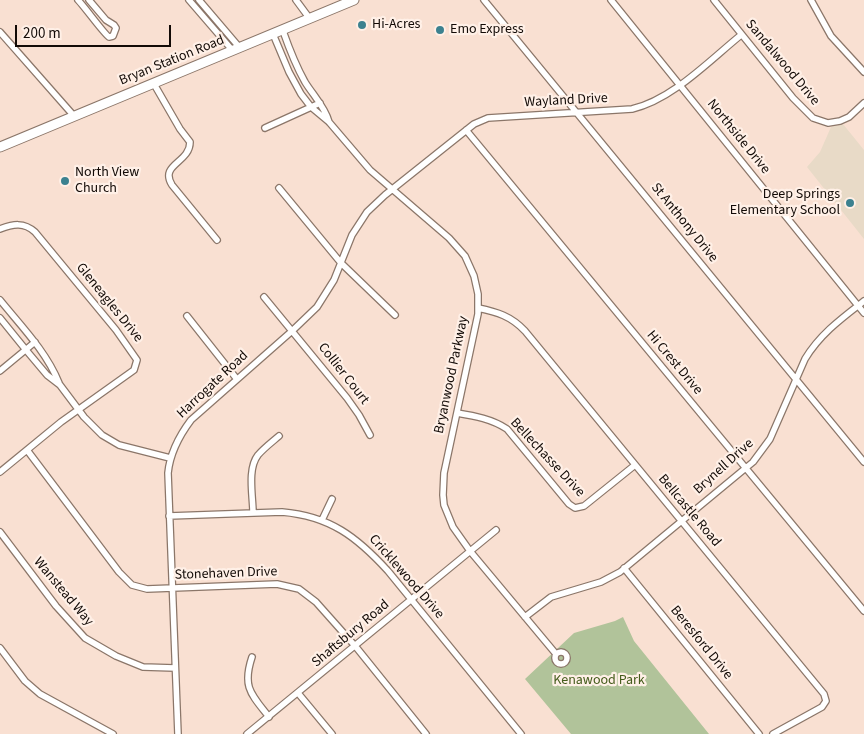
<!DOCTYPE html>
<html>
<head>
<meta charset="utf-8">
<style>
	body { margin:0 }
	#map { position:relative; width:864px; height:734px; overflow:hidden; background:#f9e0d2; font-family:"Source Sans 3",sans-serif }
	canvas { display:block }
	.scale { position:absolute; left:15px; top:25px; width:156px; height:22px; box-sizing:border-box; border:2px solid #120a06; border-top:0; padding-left:6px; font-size:15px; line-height:18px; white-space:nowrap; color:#120a06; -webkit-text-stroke:4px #fff0e7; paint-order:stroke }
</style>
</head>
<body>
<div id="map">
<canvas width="864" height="734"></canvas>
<div class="scale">200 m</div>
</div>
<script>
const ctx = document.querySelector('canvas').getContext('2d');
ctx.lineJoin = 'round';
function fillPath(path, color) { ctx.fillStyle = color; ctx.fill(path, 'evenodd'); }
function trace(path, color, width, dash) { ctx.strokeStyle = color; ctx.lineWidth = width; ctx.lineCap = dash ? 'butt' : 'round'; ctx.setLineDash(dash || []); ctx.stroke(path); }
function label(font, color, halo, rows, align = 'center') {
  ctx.font = font + ' "Source Sans 3",sans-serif'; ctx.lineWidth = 4.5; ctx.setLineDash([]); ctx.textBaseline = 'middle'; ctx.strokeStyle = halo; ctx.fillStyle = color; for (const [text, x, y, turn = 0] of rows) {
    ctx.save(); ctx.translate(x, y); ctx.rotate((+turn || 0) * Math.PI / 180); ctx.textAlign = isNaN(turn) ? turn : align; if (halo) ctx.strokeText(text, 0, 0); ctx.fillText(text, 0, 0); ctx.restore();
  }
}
fillPath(new Path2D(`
	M843,124L864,150V239L807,167L820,152L831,127Z`), '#e8dac7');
fillPath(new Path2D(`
	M623,617L634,641L709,734H571L525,679L574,633L615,621Z`), '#b1c39a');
const minor = new Path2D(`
	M78,0C84,6 105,35 109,37L113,36L116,28L114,25L106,20L89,0
	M189,0L233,51
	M199,0L240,48
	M296,0L310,19
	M484,0L864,462
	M611,0L864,313
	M714,0L793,98L813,118L828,123L840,121L849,117L864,103
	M811,0L831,36L864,72
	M283,31C289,48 296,66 305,82C313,95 325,107 329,122
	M0,32L74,116
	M273,34L289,72L301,94L311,107L329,122L370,170L449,238L465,256L474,276L478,294V314L444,473L443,495L444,505L453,527L470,551L556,654
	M154,84L180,129L190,142C190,163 159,164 172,185L217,240
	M265,128L320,103
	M466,130L864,611
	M279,188L341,263L395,315
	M0,229C13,224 24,222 35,232L116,330L137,360L134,370L61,422L0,472
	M264,297L347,398L359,415L370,435
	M0,300C21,326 46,351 59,383
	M478,308C497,312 511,316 525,331L824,694L826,701L822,707L773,734
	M187,316L236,378
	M0,318L26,350L47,375L60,385L84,417L102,435L119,445L170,458
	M0,371L35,342
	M457,413C475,416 492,419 507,429L569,504L575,508L584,506L635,465
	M27,450L119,572L132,585L147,589L277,584L299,589L316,602L356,647L426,734
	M253,513C253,496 247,469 258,455C264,448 272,442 279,436
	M169,516L282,512C330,516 357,537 388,571L521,734
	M322,520L332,499
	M0,532L56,606L85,638L116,656L143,667L175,668
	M624,568L759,734
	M525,617L551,597L601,582L620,572L753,462L770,439L805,359C820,334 842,318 864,301
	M0,648L25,681L40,694L113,734
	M555 658a6 6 0 1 1 12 0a6 6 0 1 1-12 0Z
	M252,657C242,687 251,694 269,717
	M298,693L332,734
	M178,734L168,473C170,453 179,436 191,420L292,331L317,307L334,280L352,235L367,212L385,195L474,124L488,118L632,109C672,100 710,60 741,35
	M247,734L496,530`);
const secondary = new Path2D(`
	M0,147L354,0`);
trace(minor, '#8b7669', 8);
trace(secondary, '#8b7669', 11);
trace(minor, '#fff', 5.5);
trace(secondary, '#fff', 9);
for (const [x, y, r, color] of [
	[362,25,5,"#3c818f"],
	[440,30,5,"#3c818f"],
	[65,181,5,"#3c818f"],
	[850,203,5,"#3c818f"]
]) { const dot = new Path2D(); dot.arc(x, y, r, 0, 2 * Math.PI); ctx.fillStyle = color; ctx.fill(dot); trace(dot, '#fff0e7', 2); }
label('14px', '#120a06', '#fff0e7', [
	["Hi-Acres",372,25],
	["Emo Express",450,30],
	["North View",75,173],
	["Church",75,189],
	["Deep Springs",840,195,"right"],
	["Elementary School",840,211,"right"]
], 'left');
label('14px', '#120a06', '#fff0e7', [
	["Bryan Station Road",172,61,-22],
	["Sandalwood Drive",782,63,50],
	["Wayland Drive",566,101,-3],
	["Northside Drive",738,137,51],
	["St Anthony Drive",684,223,51],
	["Gleneagles Drive",109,303,51],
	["Hi Crest Drive",674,363,50],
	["Collier Court",343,374,52],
	["Bryanwood Parkway",452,375,-78],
	["Harrogate Road",213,385,-43],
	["Bellechasse Drive",547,458,47],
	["Brynell Drive",724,467,-42],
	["Bellcastle Road",689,511,50],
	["Stonehaven Drive",226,574,-2],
	["Cricklewood Drive",406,577,49],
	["Wanstead Way",63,592,50],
	["Shaftsbury Road",351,634,-40],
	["Beresford Drive",701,643,51]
]);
label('14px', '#455c1c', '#fff0e7', [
	["Kenawood Park",599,681]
]);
</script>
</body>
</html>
